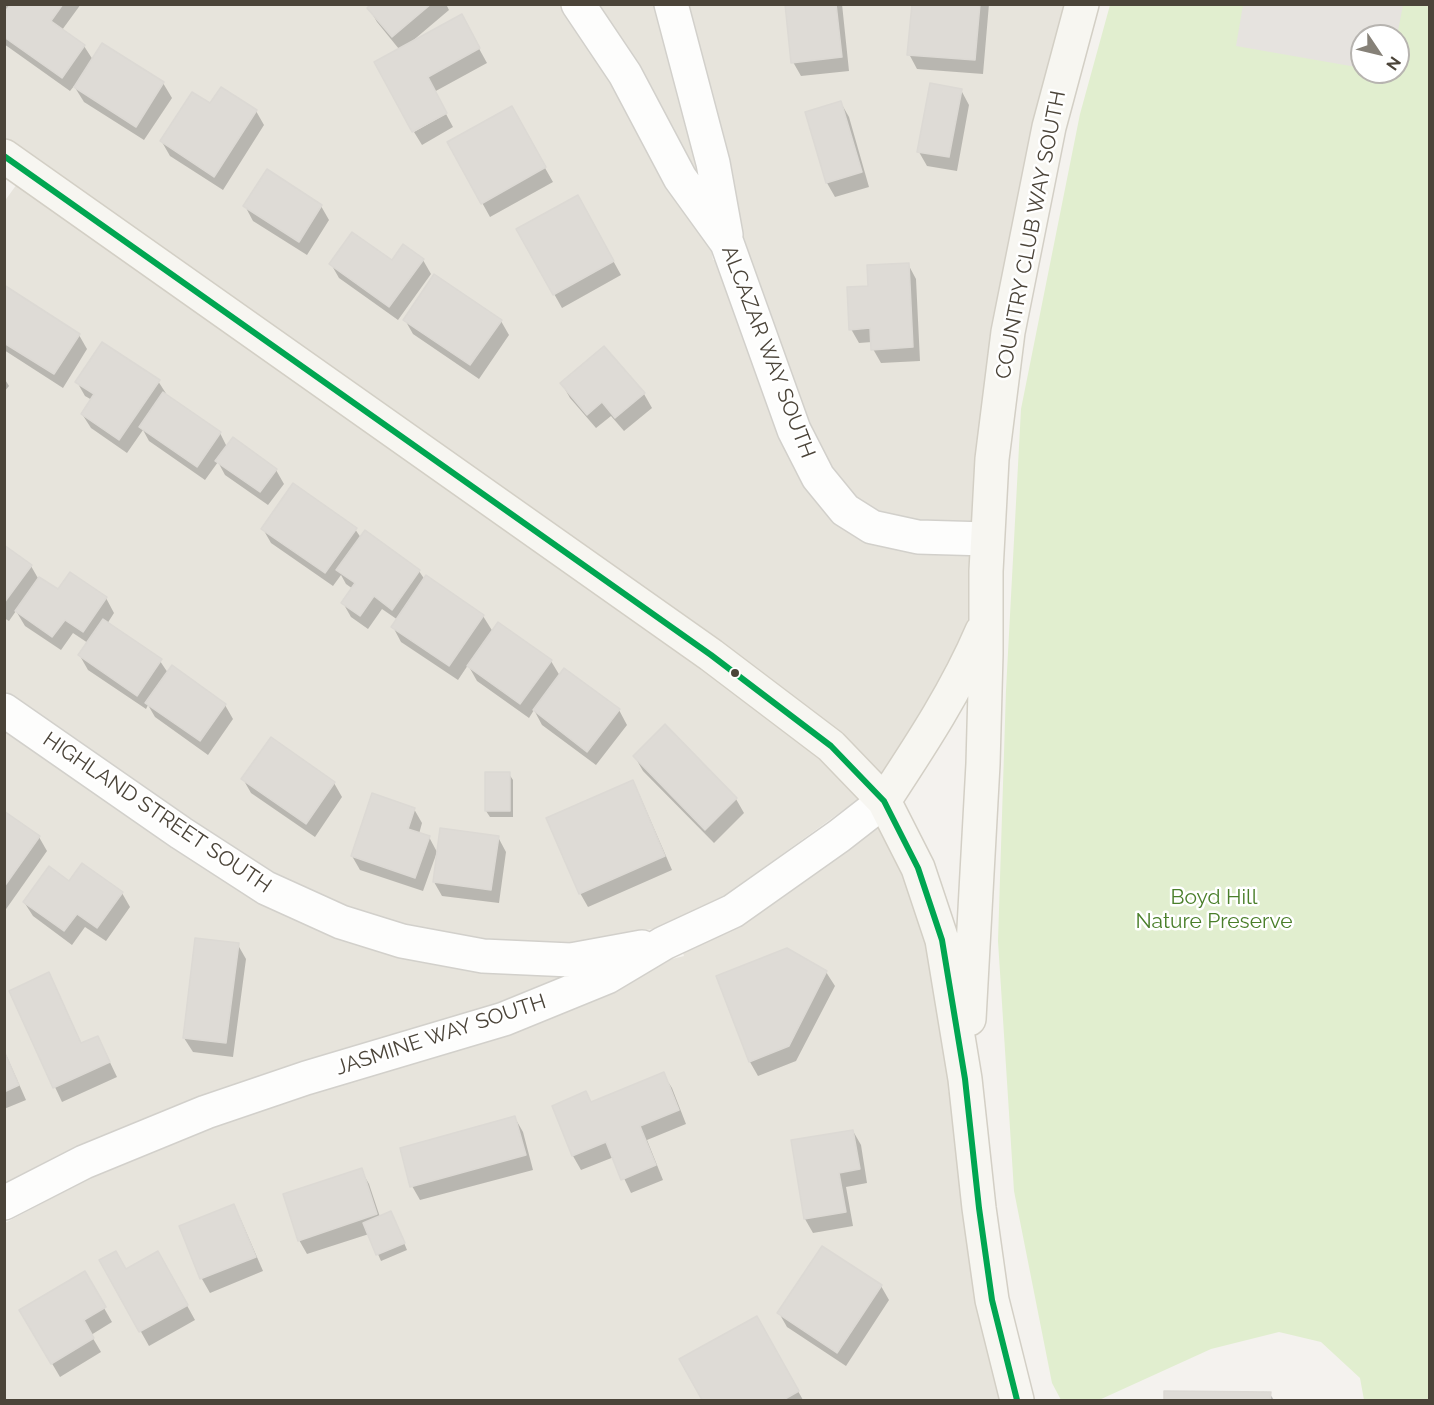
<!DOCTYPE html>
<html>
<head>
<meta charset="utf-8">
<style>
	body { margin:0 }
	#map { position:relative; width:1434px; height:1405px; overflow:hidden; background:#f4f2ee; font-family:Raleway,sans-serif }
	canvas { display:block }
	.frame { position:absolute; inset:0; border:6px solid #4b4439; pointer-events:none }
	.north { position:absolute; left:1350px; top:24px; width:60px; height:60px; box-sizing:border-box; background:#fff; border:2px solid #b7b4b0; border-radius:50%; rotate:125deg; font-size:16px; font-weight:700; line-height:24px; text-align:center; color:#4b4439 }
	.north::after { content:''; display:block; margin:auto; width:21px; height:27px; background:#868178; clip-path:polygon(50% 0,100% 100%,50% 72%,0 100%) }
</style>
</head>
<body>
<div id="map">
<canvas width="1434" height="1405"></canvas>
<div class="frame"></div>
<div class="north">N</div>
</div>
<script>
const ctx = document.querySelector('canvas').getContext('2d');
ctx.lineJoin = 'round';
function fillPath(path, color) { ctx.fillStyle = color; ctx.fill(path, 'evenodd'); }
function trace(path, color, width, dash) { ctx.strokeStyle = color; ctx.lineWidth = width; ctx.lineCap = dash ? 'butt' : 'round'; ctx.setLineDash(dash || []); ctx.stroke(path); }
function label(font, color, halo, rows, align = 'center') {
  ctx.font = font + ' Raleway,sans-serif'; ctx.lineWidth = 5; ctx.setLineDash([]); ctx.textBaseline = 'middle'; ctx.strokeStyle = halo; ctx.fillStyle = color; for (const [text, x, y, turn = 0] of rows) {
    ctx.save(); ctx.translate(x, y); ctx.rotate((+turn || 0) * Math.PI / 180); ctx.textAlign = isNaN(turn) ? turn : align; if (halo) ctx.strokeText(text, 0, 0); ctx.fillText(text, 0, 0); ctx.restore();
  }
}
fillPath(new Path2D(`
	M5,5H559L611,81L711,248L713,260H716L805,485L970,554L969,617L954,653L918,718L881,775L719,642L5,138Z
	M597,5H654L699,178L639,67Z
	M687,5H1065L1034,122L991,327L976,455L971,523L918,521L877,512L856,499L832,469L809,425L743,241L729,160Z
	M17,184L701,667L821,758L860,798L723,897L658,928L568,944L483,940L405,926L346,907L273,875L189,820L5,691L4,202Z
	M5,728L261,903L567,975L497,1004L299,1063L199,1097L76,1147L5,1185Z
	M880,826L903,872L925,941L949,1078L948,1092H950L1001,1400H5V1223L92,1177L214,1127L312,1093L510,1034L614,991L672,959L684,956L683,953L743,924L849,849Z`), '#e7e4dc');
fillPath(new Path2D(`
	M1110,5H1429V1400H1364L1360,1378L1321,1342L1279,1332L1211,1349L1099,1400H1061L1052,1383L1014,1191L998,941L1006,690L1021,409L1080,114ZM1362,36H1398V72H1362Z`), '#e1eecf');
fillPath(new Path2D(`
	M1243,5V4L1403,5L1397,36H1362V68L1236,46Z`), '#e6e3df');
fillPath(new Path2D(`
	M4,4H81L62,30L84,46L93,60L102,45L163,83L172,98L144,140L84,102L74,86L70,91L4,44Z
	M373,4H446L449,10L410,43L461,16L487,63L434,92L377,22L369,8Z
	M786,4H842L849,71L801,76L793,62Z
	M913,4H989L983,74L917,69L909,54Z
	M961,90L969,105L957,171L927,166L919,152Z
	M841,103L849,117L869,187L835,197L827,183Z
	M211,105L256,111L264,125L223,190L170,156L162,142Z
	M511,108L553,182L490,217L449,143Z
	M446,114L453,127L422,145L414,132Z
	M578,197L621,275L562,308L518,230Z
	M245,206H321L329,220L307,255L253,221Z
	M423,260L431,274L398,320L339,278L331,264Z
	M908,264L916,279L920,361L881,363L873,349L872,342L859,343L851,329L870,287Z
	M4,287L79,335L87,349L63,388L4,350Z
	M405,320L501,321L509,335L479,379L413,334Z
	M4,378L9,386L4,392Z
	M158,381L167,395L220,433L227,447L276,470L284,484L268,505L225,475L218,462L205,480L149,441L143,430L127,453L91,428L82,414L92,400L85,396L77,382Z
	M562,384L644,394L652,408L624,431L611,416L596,428L570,398Z
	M263,529H355L361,538L419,571L425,580L483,616L493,632L551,661L560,676L619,710L627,725L596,765L542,725L534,710L529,718L477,681L468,665L458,680L401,642L393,627L398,620L382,609L368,629L351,617L343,603L353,589L346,584L341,575L333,586L271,543Z
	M4,547L31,566L39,580L58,592L106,598L114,613L107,624L160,661L168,673L225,705L233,719L208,755L155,717L148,705L146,709L88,670L80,656L88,643L73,633L61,650L25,626L16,611L9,621L4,618Z
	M665,727L736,799L744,813L714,843L643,771L635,757Z
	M509,774L513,780V817H490L486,811Z
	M243,779L334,783L342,797L315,837L251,793Z
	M632,782L640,796L672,870L588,907L580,893Z
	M414,809L422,823L419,834L429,837L437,852L423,891L360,870L352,856Z
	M4,812L39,837L47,851L4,912Z
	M498,837L506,852L499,903L442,896L434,882Z
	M70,883L122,893L130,907L106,941L85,927L72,945L33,916L24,902Z
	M238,945L246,959L233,1057L193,1052L184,1038Z
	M826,972L835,986L796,1061L758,1076L750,1062L718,977Z
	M56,988L82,1045L105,1052L117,1077L62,1102L10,991Z
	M4,1050L26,1100L4,1109Z
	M663,1074L672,1088L686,1124L647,1140L663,1180L631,1193L614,1157L581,1170L573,1156L554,1106L592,1103Z
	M515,1118L523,1132L533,1170L420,1200L412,1186Z
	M853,1131L861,1145L867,1183L846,1187L853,1226L813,1233L805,1219L792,1141Z
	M361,1170L369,1184L380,1217L394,1219L407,1250L381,1261L369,1234L307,1254L299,1240Z
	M233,1205L241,1220L263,1271L210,1293L202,1279L181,1227Z
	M158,1253L195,1320L149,1346L101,1261L125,1271Z
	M84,1273L112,1322L91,1335L101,1352L60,1377L21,1311Z
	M881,1286L889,1300L846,1366L787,1327L779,1313Z
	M757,1318L803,1400H704L681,1360Z
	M1166,1393L1270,1394L1274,1400H1166Z`), '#0003');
const building = new Path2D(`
	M11,4H63L51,21L85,45L62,78L4,37V13Z
	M371,4H431L392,37L367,8Z
	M785,4H836L842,57L791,63Z
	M912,4H980L975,60L907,55Z
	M462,14L480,48L428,77L447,113L412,132L374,62Z
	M102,43L164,82L136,127L74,87Z
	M930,83L962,89L949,157L917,152Z
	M221,87L257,110L214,177L160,141L192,92L210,103Z
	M841,101L862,172L826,183L805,112Z
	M512,106L546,167L481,204L447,142Z
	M267,169L322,205L299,242L243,206Z
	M578,195L614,261L553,295L516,229Z
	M352,232L392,260L403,244L424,259L389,307L329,264Z
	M909,263L913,347L871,350L870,328L849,330L847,287L868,286L867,265Z
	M434,274L502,320L470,365L403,320Z
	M4,285L80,334L54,374L4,343Z
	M102,342L160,380L119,440L81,414L94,394L75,382Z
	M604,346L645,393L615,418L602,402L587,415L560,383Z
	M163,392L221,432L197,467L139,427Z
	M233,437L277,469L260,492L215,461Z
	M293,483L357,528L325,573L261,529Z
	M365,530L420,570L392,610L374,596L360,616L341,603L355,583L336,570Z
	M4,545L32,565L4,603Z
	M70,572L107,597L83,632L65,620L52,637L15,611L39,577L58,589Z
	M426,575L484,615L449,666L391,627Z
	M103,619L162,659L137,696L78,655Z
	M498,622L552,660L520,704L467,666Z
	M172,665L226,704L200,741L145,703Z
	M564,668L620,709L587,752L533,710Z
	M665,724L737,798L705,830L633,756Z
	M271,737L335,782L306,824L241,779Z
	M485,772H510V811H485Z
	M633,780L665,856L579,894L546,818Z
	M372,793L415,808L408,829L430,836L415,878L351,856Z
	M4,811L40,836L4,887Z
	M440,828L499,836L491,890L433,882Z
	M82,863L123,892L97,928L77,914L64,931L23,902L49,866L69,881Z
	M195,938L239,943L226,1043L183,1038Z
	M787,948L827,971L789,1046L749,1062L716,976Z
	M49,972L81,1043L98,1036L110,1062L53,1088L9,991Z
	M4,1051L19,1085L4,1092Z
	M664,1072L679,1110L640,1126L656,1165L621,1180L606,1142L572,1156L552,1106L586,1091L591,1102Z
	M515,1116L526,1155L410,1187L400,1148Z
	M853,1130L860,1169L839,1173L846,1212L804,1219L791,1140Z
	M362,1168L377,1214L298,1241L283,1194Z
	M234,1204L256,1257L200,1279L179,1226Z
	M391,1211L405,1243L376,1255L363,1223Z
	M822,1246L882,1285L837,1353L777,1313Z
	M116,1251L126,1269L158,1251L188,1305L139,1332L99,1260Z
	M85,1271L106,1307L84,1320L94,1338L51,1364L19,1310Z
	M757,1316L799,1391L783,1400H702L679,1359Z
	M1164,1391L1271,1392L1270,1400H1164Z`);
fillPath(building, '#dedbd6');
trace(building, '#dcd9d4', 1.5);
const street = new Path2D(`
	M578,4L625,74L680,178L727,243L794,430L818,477L845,510L872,527L918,537L987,539
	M671,4L713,163L726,235
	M4,710L181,833L266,888L341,922L402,941L483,956L571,960L642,947
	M4,1203L84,1162L206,1112L306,1078L504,1019L607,977L664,943L733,911L839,836L884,801`);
const secondary = new Path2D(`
	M4,156L711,655L831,746L884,801L918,868L942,940L965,1079L979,1208L992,1300L1017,1400
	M884,801C920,746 956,692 982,631
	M969,1019L983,764L986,654V571L992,459L1008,332L1049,127L1082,4`);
trace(street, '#d2d0cb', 36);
trace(secondary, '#d3cfc5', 36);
trace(street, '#fdfdfc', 33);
trace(secondary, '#f7f6f1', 33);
trace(new Path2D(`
	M4,156L711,655L831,746L884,801L918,868L942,940L965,1079L979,1208L992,1300L1017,1400`), '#00a651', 6);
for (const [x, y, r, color] of [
	[735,673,5,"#4b4439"]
]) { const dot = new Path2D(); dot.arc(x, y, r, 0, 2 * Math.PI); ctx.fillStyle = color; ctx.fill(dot); trace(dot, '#fff', 2); }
label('21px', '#4b4439', '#fff', [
	["COUNTRY CLUB WAY SOUTH",1031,235,-79],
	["ALCAZAR WAY SOUTH",768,352,69],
	["HIGHLAND STREET SOUTH",157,813,34],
	["JASMINE WAY SOUTH",441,1035,-18]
]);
label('21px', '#4a7f2a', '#fff', [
	["Boyd Hill",1214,898],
	["Nature Preserve",1214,922]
]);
</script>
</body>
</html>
